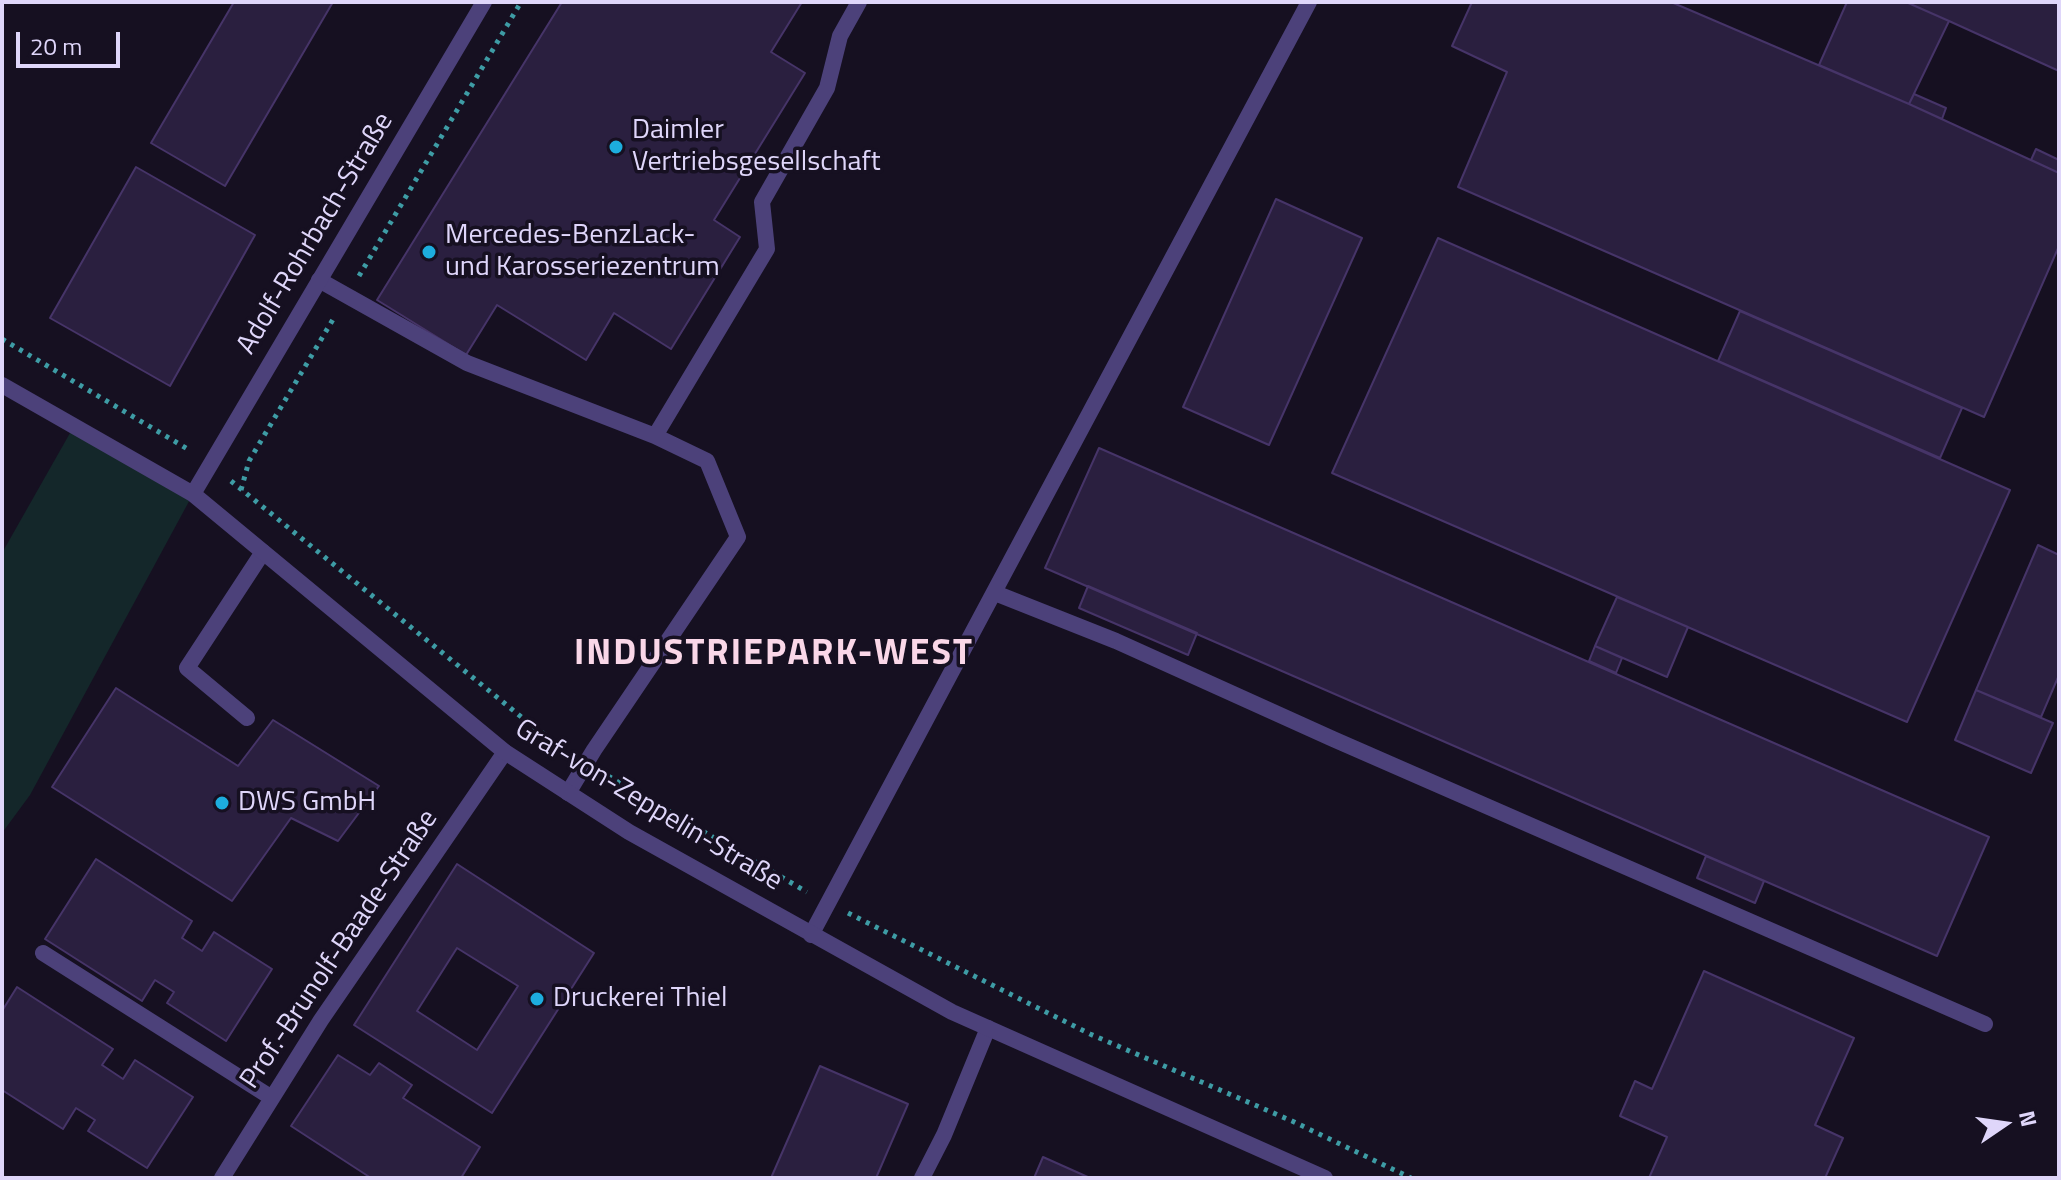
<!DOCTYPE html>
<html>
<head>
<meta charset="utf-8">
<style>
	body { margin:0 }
	#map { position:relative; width:2061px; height:1180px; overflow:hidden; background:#161021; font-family:"Titillium Web",sans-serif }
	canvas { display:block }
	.frame { position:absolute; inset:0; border:4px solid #dfd6fa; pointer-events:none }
	.north { position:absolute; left:1965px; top:1084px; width:80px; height:80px; -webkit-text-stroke:6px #161021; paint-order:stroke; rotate:77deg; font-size:22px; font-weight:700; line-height:32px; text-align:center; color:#dfd6fa }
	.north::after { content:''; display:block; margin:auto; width:28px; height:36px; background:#dfd6fa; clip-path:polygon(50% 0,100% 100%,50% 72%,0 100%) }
	.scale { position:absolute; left:16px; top:32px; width:104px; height:36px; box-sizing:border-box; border:4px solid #dfd6fa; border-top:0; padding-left:10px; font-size:24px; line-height:28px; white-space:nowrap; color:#dfd6fa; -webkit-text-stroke:6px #161021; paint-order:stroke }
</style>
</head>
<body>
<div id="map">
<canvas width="2061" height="1180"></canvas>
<div class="frame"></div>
<div class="north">N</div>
<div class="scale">20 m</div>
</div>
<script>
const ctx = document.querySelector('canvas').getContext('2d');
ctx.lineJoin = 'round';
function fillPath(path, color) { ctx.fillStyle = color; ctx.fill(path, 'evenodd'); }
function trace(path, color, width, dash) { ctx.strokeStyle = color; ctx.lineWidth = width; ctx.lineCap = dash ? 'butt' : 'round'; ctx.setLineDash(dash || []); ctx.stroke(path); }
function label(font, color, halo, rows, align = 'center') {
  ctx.font = font + ' "Titillium Web",sans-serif'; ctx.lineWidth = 7; ctx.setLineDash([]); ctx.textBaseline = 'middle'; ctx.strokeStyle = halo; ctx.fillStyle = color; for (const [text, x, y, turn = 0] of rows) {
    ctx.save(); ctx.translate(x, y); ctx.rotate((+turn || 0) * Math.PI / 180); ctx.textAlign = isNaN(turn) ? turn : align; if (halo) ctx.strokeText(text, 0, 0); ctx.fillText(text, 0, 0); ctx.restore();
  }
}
fillPath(new Path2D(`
	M74,426L193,494L30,795L2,833V553Z`), '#14272a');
const building = new Path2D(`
	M234,2H333L225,186L151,143Z
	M562,2H802L771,52L805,73L714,220L740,237L671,349L614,313L586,360L497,305L466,355L377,300Z
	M1472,2H1671L1909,104L2059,173V246L1984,417L1458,187L1507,72L1452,46Z
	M1847,2H1906L1949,21L1909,104L1819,65Z
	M1906,2H2059V71L1949,21Z
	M1914,94L1946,108L1942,119L1909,104Z
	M2036,149L2059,160V173L2031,160Z
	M136,167L255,235L170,386L50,318Z
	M1276,199L1362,238L1269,445L1183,407Z
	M1438,238L2010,490L1907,722L1332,473Z
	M1740,311L1962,408L1940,458L1718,361Z
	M1099,448L1989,837L1937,956L1045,568Z
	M2038,545L2059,555V675L2041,717L1976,690Z
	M1088,586L1197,633L1188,655L1079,608Z
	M1617,597L1688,627L1667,677L1595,646Z
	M1595,646L1622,658L1616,673L1589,661Z
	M116,688L238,766L273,720L379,786L338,841L291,818L232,901L52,787Z
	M1976,690L2053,723L2031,773L1955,740Z
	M1706,856L1764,881L1755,903L1697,878Z
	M96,859L192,921L182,938L202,951L214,932L272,969L226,1041L167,1003L174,992L155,980L142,1001L45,939Z
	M457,864L594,953L492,1113L354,1025ZM457,948L518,986L477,1050L417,1011Z
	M1704,971L1854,1038L1815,1125L1843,1138L1825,1178H1649L1667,1137L1620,1116L1635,1081L1652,1089Z
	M17,987L113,1049L102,1065L123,1079L135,1060L193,1097L147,1168L88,1131L95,1120L76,1108L63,1129L2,1090V1011Z
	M338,1055L370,1075L379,1063L412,1085L403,1098L480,1147L461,1178H371L291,1126Z
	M820,1066L908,1104L876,1178H771Z
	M1043,1157L1090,1178H1034Z`);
fillPath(building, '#2a1f3f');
trace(building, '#463468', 2);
trace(new Path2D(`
	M359,276L521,2
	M2,339L191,451
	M231,481L530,724L566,750
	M241,490L249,461L335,316
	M608,776L807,892
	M848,913L1090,1034L1292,1121L1411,1178`), '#3e9ca5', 5, [4, 6]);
trace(new Path2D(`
	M319,280L467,363L655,436
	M995,593L1116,641L1333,739L1985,1024
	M247,718L187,668L263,552
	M568,793L594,750L738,537L707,461L655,436L767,249L762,202L827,88L840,36L859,2
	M811,935L1309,2
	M43,953L272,1098
	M222,1178L321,1020L505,752
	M922,1178L944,1135L988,1028`), '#4c417a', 16);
trace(new Path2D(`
	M2,385L193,494L505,752L629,832L952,1012L1325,1178
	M193,494L484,2`), '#4c417a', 16);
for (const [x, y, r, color] of [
	[616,147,8,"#1dadde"],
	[429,252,8,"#1dadde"],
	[222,803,8,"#1dadde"],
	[537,999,8,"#1dadde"]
]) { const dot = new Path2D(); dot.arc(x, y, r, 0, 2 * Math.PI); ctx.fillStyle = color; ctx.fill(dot); trace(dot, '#161021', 3); }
label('28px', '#dfd6fa', '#161021', [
	["Daimler",632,131],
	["Vertriebsgesellschaft",632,163],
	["Mercedes-BenzLack-",445,236],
	["und Karosseriezentrum",445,268],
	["DWS GmbH",238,803],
	["Druckerei Thiel",553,999]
], 'left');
label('28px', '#dfd6fa', '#161021', [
	["Adolf-Rohrbach-Straße",316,234,-59],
	["Graf-von-Zeppelin-Straße",648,806,31],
	["Prof.-Brunolf-Baade-Straße",340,950,-56]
]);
ctx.letterSpacing = '2px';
label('bold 36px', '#fad7e8', '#161021', [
	["INDUSTRIEPARK-WEST",774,655]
]);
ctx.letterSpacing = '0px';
</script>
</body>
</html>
